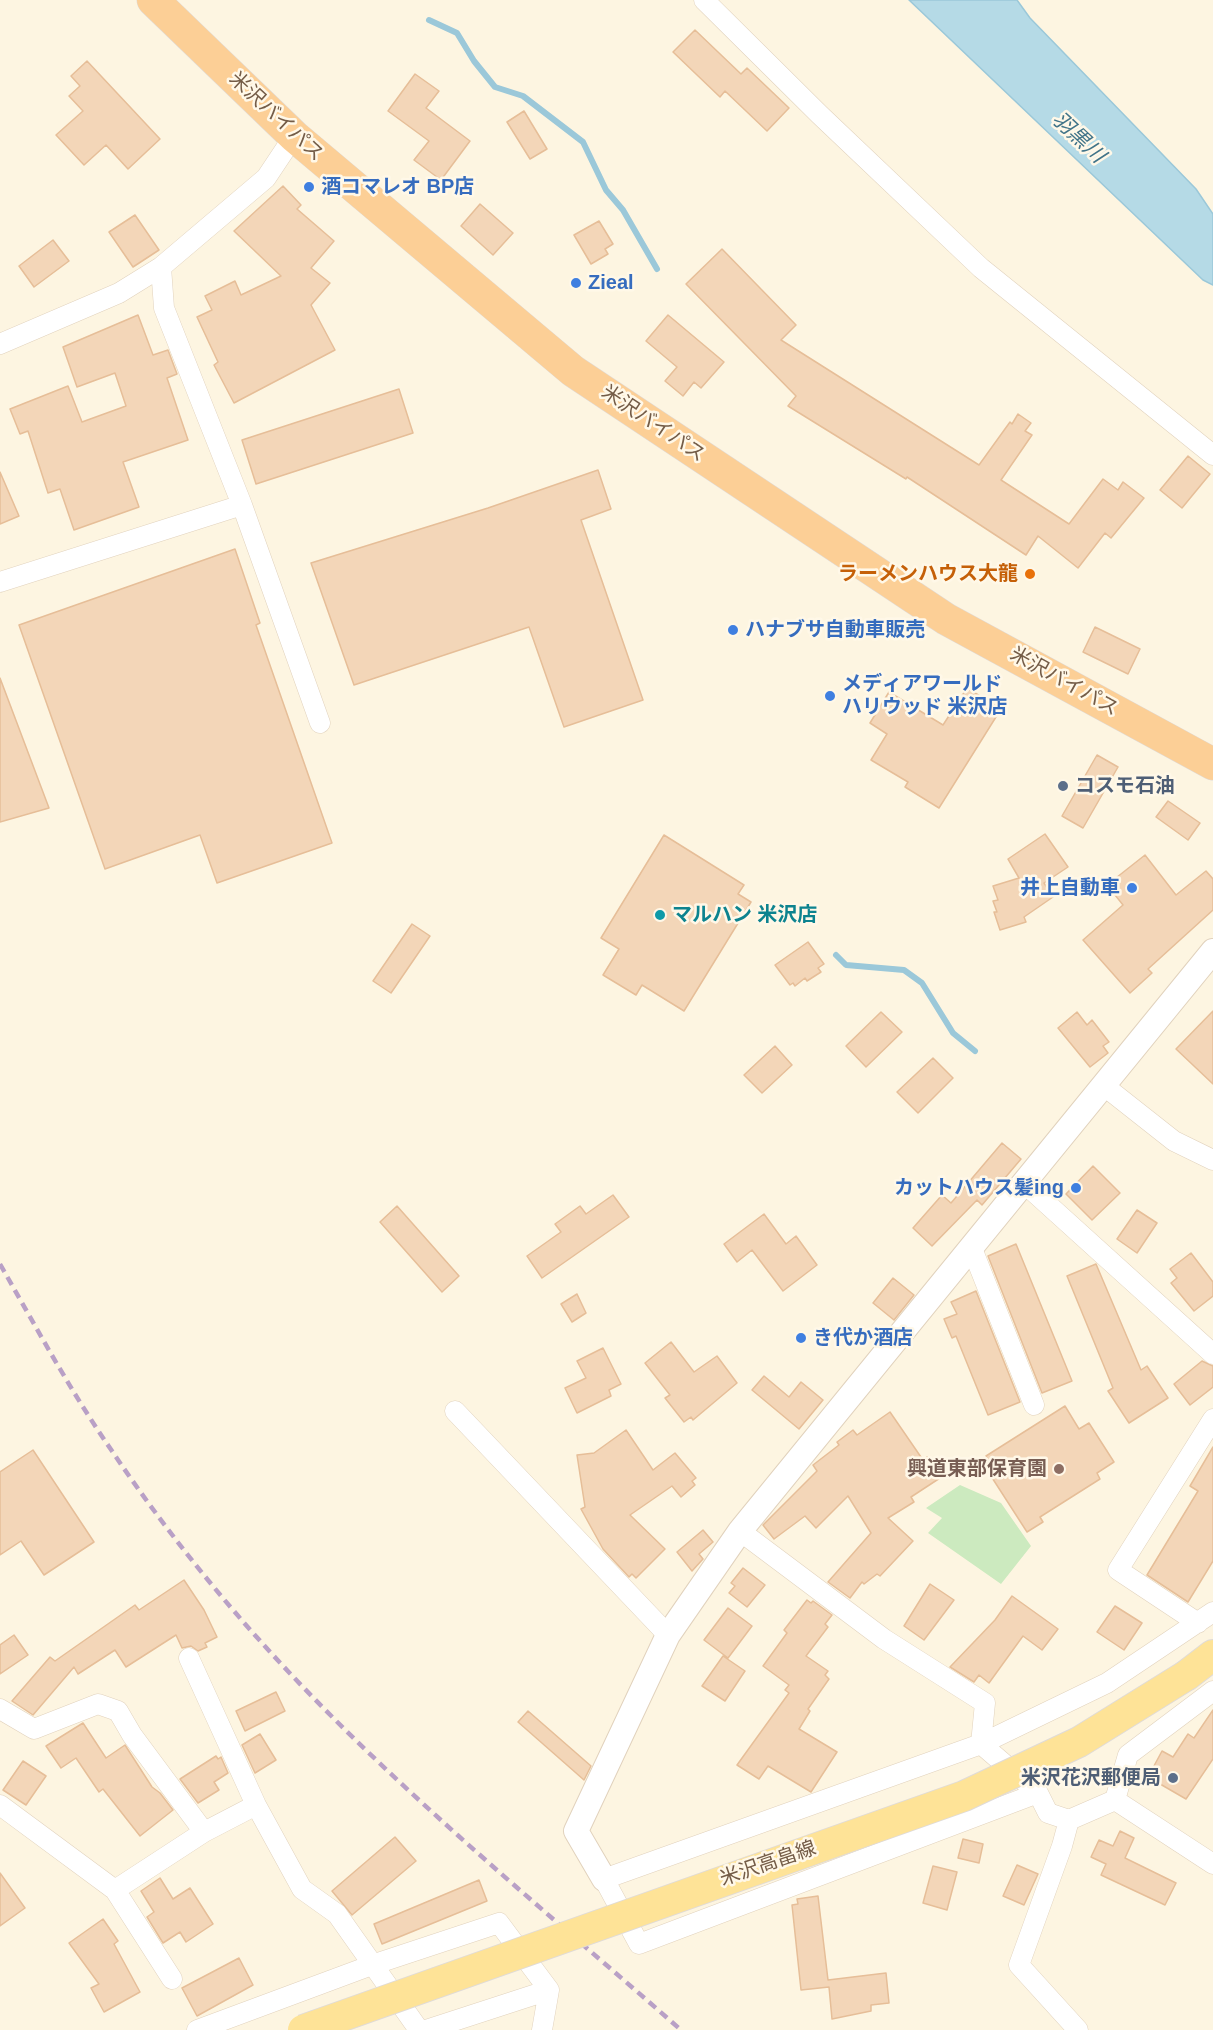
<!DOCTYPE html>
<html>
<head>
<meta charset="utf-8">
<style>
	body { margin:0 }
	canvas { display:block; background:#fdf5e1 }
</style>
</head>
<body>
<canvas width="1213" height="2030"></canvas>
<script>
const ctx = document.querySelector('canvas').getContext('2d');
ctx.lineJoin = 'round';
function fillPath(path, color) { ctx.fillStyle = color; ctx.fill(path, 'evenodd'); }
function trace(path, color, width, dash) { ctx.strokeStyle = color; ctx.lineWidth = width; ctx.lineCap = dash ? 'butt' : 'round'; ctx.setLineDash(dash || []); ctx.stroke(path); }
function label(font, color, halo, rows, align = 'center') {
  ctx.font = font + ' Arial,"Noto Sans JP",sans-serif'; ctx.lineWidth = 5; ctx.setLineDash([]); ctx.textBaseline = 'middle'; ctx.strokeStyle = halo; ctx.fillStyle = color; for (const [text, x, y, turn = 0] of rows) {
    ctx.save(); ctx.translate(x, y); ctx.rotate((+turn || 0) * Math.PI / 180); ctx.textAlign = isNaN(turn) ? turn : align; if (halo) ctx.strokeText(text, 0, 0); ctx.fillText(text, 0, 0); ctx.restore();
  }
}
fillPath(new Path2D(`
	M960,1485L1001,1503L1031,1546L1001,1584L928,1533L942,1518L926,1508Z`), '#cceabf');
const water = new Path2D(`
	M909,0H1017L1030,18L1196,189L1213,214V285L1203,280Z`);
fillPath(water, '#b5dae6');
trace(water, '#9bc8d9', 1.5);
trace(new Path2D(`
	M429,20L457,33L474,61L495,87L523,96L583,142L606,190L623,210L657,269
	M836,955L846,965L904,970L922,983L953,1033L975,1051`), '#9bc8d9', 6);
const building = new Path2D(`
	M695,30L741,74L747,68L789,108L767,131L725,91L720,97L673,52Z
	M87,61L160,139L128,169L106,145L84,165L56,135L83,111L69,96L80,86L71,76Z
	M415,74L439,91L426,108L470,141L441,180L414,160L429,141L388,111Z
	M524,111L547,149L530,159L507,122Z
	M283,186L301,205L297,209L334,241L311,268L330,283L311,305L335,350L234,403L214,365L218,362L197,317L212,310L205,296L235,281L241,295L281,276L234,231Z
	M480,204L513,233L493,255L461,226Z
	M135,215L159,250L133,267L109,232Z
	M599,221L613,244L605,249L608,254L591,264L574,235Z
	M53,240L69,261L34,287L19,266Z
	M722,249L796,325L781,340L979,465L1010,422L1012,424L1018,414L1031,423L1025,431L1032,435L1001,480L1069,524L1103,479L1118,490L1123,482L1144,498L1111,538L1105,533L1078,568L1038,536L1026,555L907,477L906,479L788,406L796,396L686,284Z
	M138,315L153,355L168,350L177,374L167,378L188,440L123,462L139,507L74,530L60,489L48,493L28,431L20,434L10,409L68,386L82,422L126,406L115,373L77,387L63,347Z
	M668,315L724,362L701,388L694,382L683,396L665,381L677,367L646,341Z
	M399,389L413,433L256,484L242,440Z
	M1188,456L1210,474L1182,508L1160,490Z
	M598,470L611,509L581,520L643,700L564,727L529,627L354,685L311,563L488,508Z
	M0,472L19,516L0,524Z
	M235,549L260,623L256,625L332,843L217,883L200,835L105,869L19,625Z
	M1095,627L1140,649L1128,674L1083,652Z
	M0,678L49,808L0,822Z
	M967,688L1001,709L939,808L905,787L908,782L871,760L887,734L870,723L889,692L943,725Z
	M1097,755L1118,767L1083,828L1062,816Z
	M1168,801L1200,823L1188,840L1156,817Z
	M1045,834L1068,867L1044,883L1053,897L1024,917L1026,922L1000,930L994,912H997L993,901L998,900L993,886L1019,878L1008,859Z
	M664,835L744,885L738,894L751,902L684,1011L642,985L636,995L603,975L619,949L601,938Z
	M1145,855L1176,895L1206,871L1213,879V910L1148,969L1152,973L1130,993L1083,940L1123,905L1107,885Z
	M412,924L430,936L391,993L373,981Z
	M808,942L824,964L818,968L821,972L807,981L805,978L795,986L793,983L790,985L775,965Z
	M1213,1011V1084L1176,1049Z
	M881,1012L902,1032L866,1067L846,1046Z
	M1077,1012L1087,1025L1092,1020L1109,1042L1103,1046L1108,1053L1090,1067L1058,1028Z
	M775,1046L792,1065L762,1093L744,1075Z
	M933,1058L953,1078L918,1113L897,1092Z
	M1002,1143L1021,1159L982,1205L977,1200L932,1246L913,1228L942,1195L951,1203Z
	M1093,1166L1120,1193L1092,1220L1066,1194Z
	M613,1195L629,1217L542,1278L527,1256L561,1232L555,1224L580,1206L586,1214Z
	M397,1206L459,1276L442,1292L380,1222Z
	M1137,1210L1157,1223L1137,1253L1117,1239Z
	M764,1214L786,1244L796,1236L817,1265L783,1291L752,1250L737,1262L724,1244Z
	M1016,1244L1072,1381L1042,1393L988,1256Z
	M1191,1253L1213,1282V1296L1194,1311L1171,1283L1177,1278L1170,1269Z
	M1096,1264L1141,1370L1147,1366L1168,1398L1129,1423L1108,1391L1113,1388L1067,1276Z
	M893,1278L914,1295L894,1320L873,1303Z
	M976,1291L1020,1402L988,1415L956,1336L952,1338L944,1319L957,1314L951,1302Z
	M577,1294L586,1313L572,1322L561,1304Z
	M671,1342L694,1372L717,1356L737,1383L693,1420L691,1417L684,1422L665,1398L670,1395L645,1363Z
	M603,1348L621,1384L609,1390L611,1396L577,1413L565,1388L586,1378L577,1361Z
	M1202,1361L1213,1366V1387L1190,1405L1174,1384Z
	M764,1376L789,1397L801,1382L823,1400L799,1429L752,1390Z
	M1065,1406L1079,1429L1089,1423L1114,1462L1097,1473L1100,1479L1040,1517L1043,1522L1027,1532L989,1473L994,1470L986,1456Z
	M890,1412L923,1460L927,1457L940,1478L911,1497L914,1502L888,1518L913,1541L880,1576L877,1574L864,1584L862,1582L850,1598L828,1582L871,1533L848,1496L816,1528L805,1516L774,1539L763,1525L817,1471L813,1465L839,1445L837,1442L853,1430L857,1435Z
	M626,1430L653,1470L675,1453L696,1478L692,1481L695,1485L681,1497L672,1486L630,1515L665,1549L636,1578L632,1574L629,1577L603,1549L581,1509L585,1507L577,1455L594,1453Z
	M1213,1447V1561L1188,1602L1147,1575L1198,1491L1190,1486Z
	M33,1450L94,1542L44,1575L21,1541L0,1555V1472Z
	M703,1530L713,1542L699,1554L703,1559L692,1571L677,1552Z
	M743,1568L765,1585L747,1607L729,1593L735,1586L731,1583Z
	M184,1580L204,1610L217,1637L205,1643L207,1647L198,1651L191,1646L182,1648L176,1635L126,1667L115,1650L78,1674L74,1667L33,1715L12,1701L50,1657L55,1661L135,1605L139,1610Z
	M930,1584L954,1600L924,1640L904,1626Z
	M1012,1596L1058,1629L1042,1650L1023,1636L989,1683L979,1675L974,1682L950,1667L995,1620Z
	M807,1600L811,1603L813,1601L832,1615L825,1624L828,1627L806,1656L828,1671L825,1675L829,1679L808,1709L810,1711L799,1729L837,1752L811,1792L768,1766L759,1779L737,1765L789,1693L785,1690L789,1685L763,1666L787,1633L784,1630Z
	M1115,1606L1142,1623L1124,1650L1097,1632Z
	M728,1608L752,1626L728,1658L704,1640Z
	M14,1635L28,1655L0,1674V1645Z
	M723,1656L745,1671L725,1701L702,1686Z
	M276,1692L285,1711L245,1731L236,1711Z
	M1213,1710V1759L1186,1799L1148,1777L1162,1751L1173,1757L1188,1734L1194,1738Z
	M528,1711L591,1766L584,1780L518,1722Z
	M83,1723L106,1758L125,1745L152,1787L160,1793L173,1810L140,1836L103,1789L99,1792L76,1758L61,1768L46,1746Z
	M260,1734L276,1760L255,1773L242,1745Z
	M216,1756L218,1759L221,1757L228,1773L214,1782L219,1790L198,1803L180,1779Z
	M23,1761L46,1776L26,1805L3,1790Z
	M1120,1831L1134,1838L1125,1858L1176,1883L1165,1905L1101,1875L1106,1864L1091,1857L1099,1840L1113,1846Z
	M395,1837L416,1861L352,1915L332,1891Z
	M963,1839L983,1844L979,1863L958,1858Z
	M1017,1865L1038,1874L1024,1905L1003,1896Z
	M933,1866L957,1872L947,1910L923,1903Z
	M0,1873L25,1908L0,1926Z
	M160,1878L173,1899L190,1888L213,1924L186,1942L180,1932L163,1943L147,1917L154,1912L141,1891Z
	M479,1880L487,1901L382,1944L374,1924Z
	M818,1896L828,1980L886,1973L889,2003L871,2005V2011L832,2019L829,1987L801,1990L792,1905L798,1904L797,1899Z
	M103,1919L118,1941L114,1944L140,1992L104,2012L91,1988L99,1984L69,1943Z
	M239,1958L253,1985L197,2016L182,1988Z`);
fillPath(building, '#f3d6b8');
trace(building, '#e6be98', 1.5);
const minor = new Path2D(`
	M704,0L820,115L981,268L1213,455
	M161,267L164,308L242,505L320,723
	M0,344L119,293L161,267L266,178L294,136
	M0,582L242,505
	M1103,1085L1174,1141L1213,1160
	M1024,1183L1213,1354
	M971,1246L1034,1405
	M455,1411L668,1635
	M740,1531L884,1639L985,1703L981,1744L1038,1793L1048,1813L1069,1820L1115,1800
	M1198,1623L1118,1570L1213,1419
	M189,1658L256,1805L302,1889L337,1914L419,2030
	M0,1709L34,1729L98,1704L118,1711L132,1735L204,1832
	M1038,1793L639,1944L604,1879L981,1744L1107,1683L1213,1612
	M1115,1800L1128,1755L1213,1691
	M1115,1800L1213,1864
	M0,1805L115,1890L204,1832L256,1805
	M1069,1820L1062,1846L1019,1965L1078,2030
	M115,1890L172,1979
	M197,2030L372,1965L499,1923L549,1990L542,2030
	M426,2030L549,1990`);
const tertiary = new Path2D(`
	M604,1879L576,1831L668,1635L740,1531L1213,951`);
const primary = new Path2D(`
	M1187,1675L1213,1655`);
const trunk = new Path2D(`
	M153,0L294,136L573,371L946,619L1213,764`);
trace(minor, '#e1d2bd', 21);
trace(tertiary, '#e1d2bd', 26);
trace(primary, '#e0dbd7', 32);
trace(trunk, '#e0dbd7', 33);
trace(minor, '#fff', 20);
trace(tertiary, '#fff', 24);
trace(primary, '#fee397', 30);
trace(trunk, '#fccf96', 32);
trace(new Path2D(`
	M0,1264C36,1327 71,1392 112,1451C157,1518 208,1583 262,1643C389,1784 539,1905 681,2030`), '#b9a0c6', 4.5, [9, 6]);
const primaryBridge = new Path2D(`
	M303,2030L964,1796L1079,1742L1187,1675`);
trace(primaryBridge, '#e0dbd7', 32, []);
trace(primaryBridge, '#fee397', 30);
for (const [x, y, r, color] of [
	[309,187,6,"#3f7fe0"],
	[576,283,6,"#3f7fe0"],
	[1030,574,6,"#e8710a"],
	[733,630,6,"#3f7fe0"],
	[830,696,6,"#3f7fe0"],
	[1063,786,6,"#5c6f8a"],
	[1132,888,6,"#3f7fe0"],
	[660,915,6,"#0f9aa8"],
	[1076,1188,6,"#3f7fe0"],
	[801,1338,6,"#3f7fe0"],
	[1059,1469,6,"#8d6e63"],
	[1173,1778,6,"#5c6f8a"]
]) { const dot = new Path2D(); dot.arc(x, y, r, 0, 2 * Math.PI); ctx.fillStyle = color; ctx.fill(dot); trace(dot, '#fff8e8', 2); }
label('20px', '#745c47', '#fff8e8', [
	["米沢バイパス",276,117,43],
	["米沢バイパス",653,424,34],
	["米沢バイパス",1064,682,29],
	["米沢高畠線",768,1864,-19]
]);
label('bold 20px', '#366cbe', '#fff8e8', [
	["酒コマレオ BP店",321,187],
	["Zieal",588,283],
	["ハナブサ自動車販売",745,630],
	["メディアワールド",842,684],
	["ハリウッド 米沢店",842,707],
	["井上自動車",1120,888,"right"],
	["カットハウス髪ing",1064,1188,"right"],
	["き代か酒店",813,1338]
], 'left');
label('bold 20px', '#c56008', '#fff8e8', [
	["ラーメンハウス大龍",1018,574]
], 'right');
label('bold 20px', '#4e5e75', '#fff8e8', [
	["コスモ石油",1075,786],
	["米沢花沢郵便局",1161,1778,"right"]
], 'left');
label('bold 20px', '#0d838f', '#fff8e8', [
	["マルハン 米沢店",672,915]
], 'left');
label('bold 20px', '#785e54', '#fff8e8', [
	["興道東部保育園",1047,1469]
], 'right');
label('italic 21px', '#417489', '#fff8e8', [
	["羽黒川",1078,138,43]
]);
</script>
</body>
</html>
